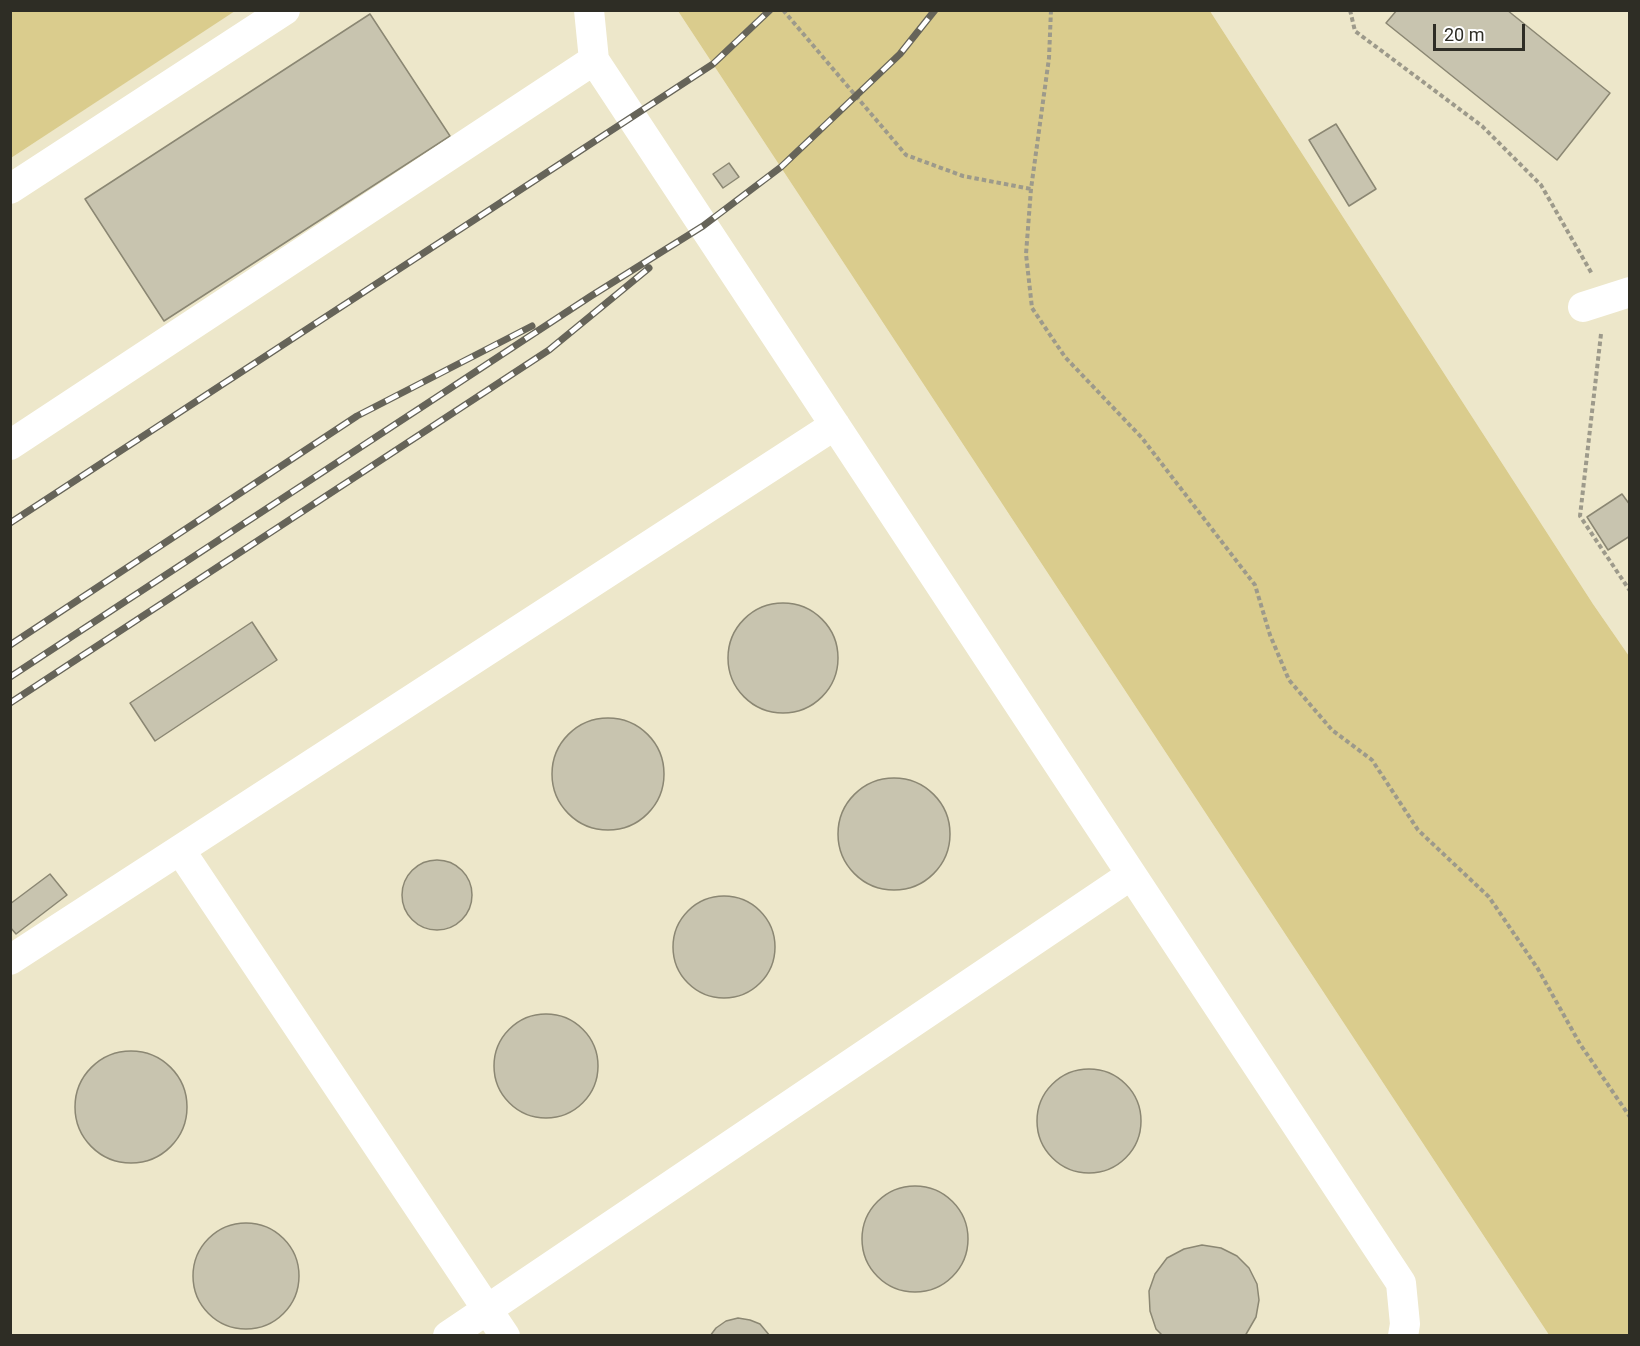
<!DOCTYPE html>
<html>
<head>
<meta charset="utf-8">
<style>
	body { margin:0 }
	#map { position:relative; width:1640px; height:1346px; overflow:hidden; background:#f8f3de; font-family:Roboto,sans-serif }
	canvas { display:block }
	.frame { position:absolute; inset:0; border:12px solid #2e2d25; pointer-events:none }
	.scale { position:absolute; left:1433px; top:24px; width:92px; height:27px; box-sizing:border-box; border:3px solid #2e2d25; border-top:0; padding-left:8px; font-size:18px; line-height:21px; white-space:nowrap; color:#2e2d25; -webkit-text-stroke:4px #fff; paint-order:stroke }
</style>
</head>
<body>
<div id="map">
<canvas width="1640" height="1346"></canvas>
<div class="frame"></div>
<div class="scale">20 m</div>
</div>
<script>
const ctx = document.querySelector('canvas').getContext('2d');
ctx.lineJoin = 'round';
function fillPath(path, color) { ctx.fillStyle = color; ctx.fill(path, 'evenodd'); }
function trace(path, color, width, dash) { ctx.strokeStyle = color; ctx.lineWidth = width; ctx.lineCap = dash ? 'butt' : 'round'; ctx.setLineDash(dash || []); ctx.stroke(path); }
fillPath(new Path2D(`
	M235,10L678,11L1549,1335L11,1336V158Z
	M1210,11H1629V656L1593,604Z`), '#ede7ca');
fillPath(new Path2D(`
	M11,10H235V11L11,158Z
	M678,11H1210L1593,604L1629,656V1335H1549Z`), '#dacc8d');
const building = new Path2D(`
	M1397,10H1507L1610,93L1557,160L1386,23Z
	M370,14L450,136L164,321L85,199Z
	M1336,124L1376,189L1349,206L1309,140Z
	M729,163L739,177L723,188L713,174Z
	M1622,494L1630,505V536L1608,550L1587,517Z
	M728 658a55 55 0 1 1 110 0a55 55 0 1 1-110 0Z
	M252,622L277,660L155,741L130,703Z
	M552 774a56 56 0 1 1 112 0a56 56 0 1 1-112 0Z
	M838 834a56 56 0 1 1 112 0a56 56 0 1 1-112 0Z
	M402 895a35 35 0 1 1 70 0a35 35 0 1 1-70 0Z
	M50,874L67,895L16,934L10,927V904Z
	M673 947a51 51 0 1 1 102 0a51 51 0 1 1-102 0Z
	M494 1066a52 52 0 1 1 104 0a52 52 0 1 1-104 0Z
	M75 1107a56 56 0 1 1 112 0a56 56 0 1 1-112 0Z
	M1037 1121a52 52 0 1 1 104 0a52 52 0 1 1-104 0Z
	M862 1239a53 53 0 1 1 106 0a53 53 0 1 1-106 0Z
	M193 1276a53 53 0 1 1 106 0a53 53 0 1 1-106 0Z
	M1202,1245L1221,1248L1237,1256L1249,1268L1257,1284L1259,1300L1256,1317L1245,1336H1163L1156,1329L1150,1311L1149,1291L1155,1274L1167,1258L1184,1249Z
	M738,1318L750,1320L760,1324L770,1336H710L716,1328L726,1321Z`);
fillPath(building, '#c8c4af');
trace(building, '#8b8773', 1.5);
trace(new Path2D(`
	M783,10L906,155L963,176L1031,189
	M1051,10L1049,58L1031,189L1026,254L1032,308L1065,357L1142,438L1255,585L1270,635L1289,680L1332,730L1372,760L1418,830L1489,897L1538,969L1580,1044L1630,1117
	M1350,10L1355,31L1482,126L1541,185L1592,274
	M1601,334L1580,516L1630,591`), '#9d9a8b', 4, [4.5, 3]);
trace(new Path2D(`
	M589,10L594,60L1401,1283L1405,1324L1403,1336
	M10,189L285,10
	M1583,307L1630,292
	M10,445L594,60
	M180,850L505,1336
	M10,960L835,425
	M448,1336L1131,875`), '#fff', 30);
const rail = new Path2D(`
	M10,523L713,64L770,10
	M10,645L357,416L532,326
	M10,677L591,296L703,226L781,167L900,54L935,10
	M10,703L549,350L649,268`);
trace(rail, '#666459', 7);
trace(rail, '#fff', 4.5, [14]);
</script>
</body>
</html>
